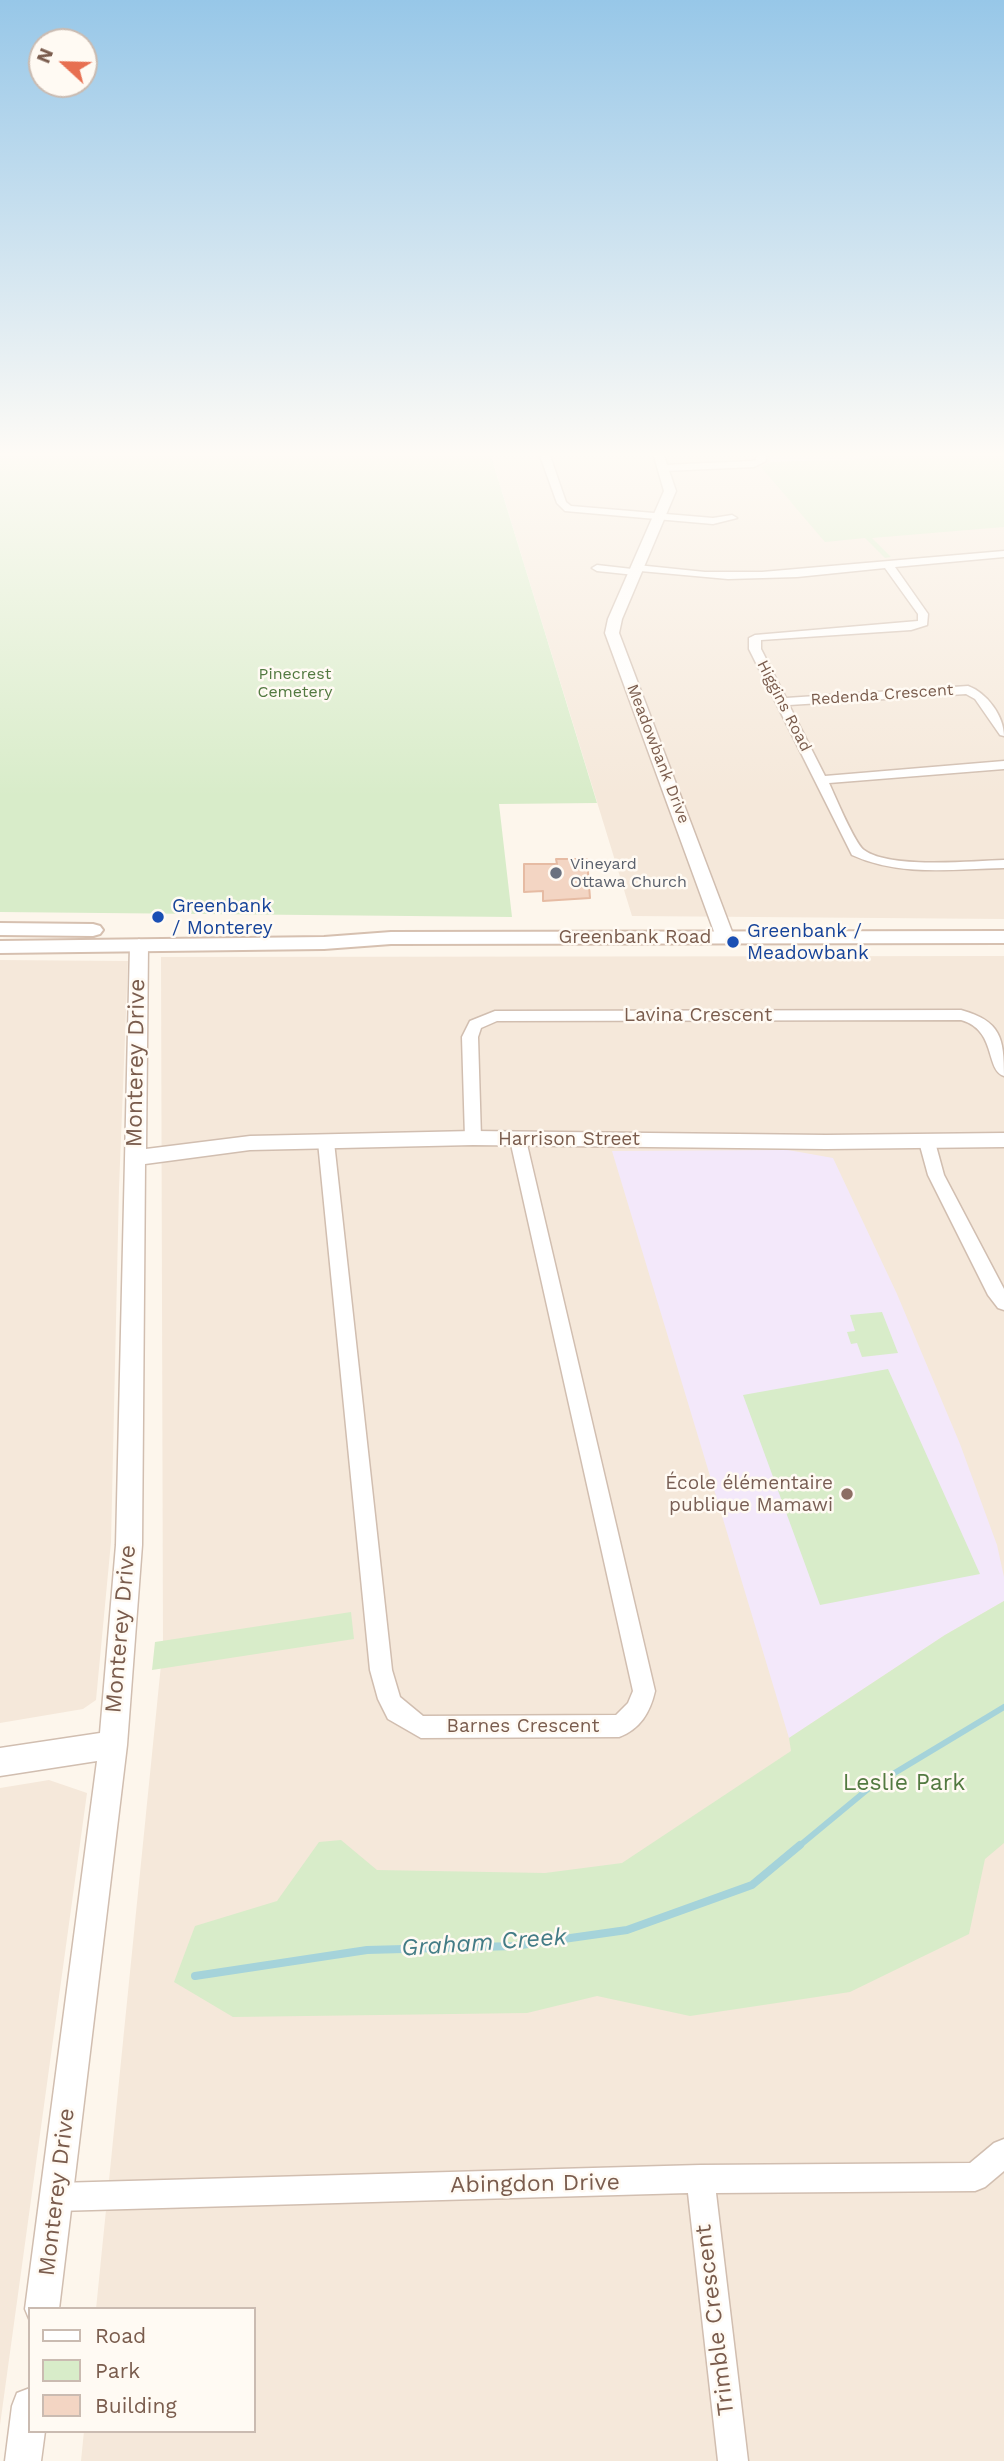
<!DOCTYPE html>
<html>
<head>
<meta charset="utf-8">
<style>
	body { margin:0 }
	#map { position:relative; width:1004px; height:2461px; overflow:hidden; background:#fdf6ec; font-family:"Work Sans",sans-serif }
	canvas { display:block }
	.legend { position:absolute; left:28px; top:2307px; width:228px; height:126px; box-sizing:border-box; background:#fffaf3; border:2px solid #cabbb1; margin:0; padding:9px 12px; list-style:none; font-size:21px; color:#7a5c4d }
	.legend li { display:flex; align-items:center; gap:14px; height:35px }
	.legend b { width:35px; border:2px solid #cabbb1 }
	.north { position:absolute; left:28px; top:28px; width:70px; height:70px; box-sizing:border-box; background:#fffaf3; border:2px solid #cabbb1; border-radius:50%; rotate:292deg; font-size:19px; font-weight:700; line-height:28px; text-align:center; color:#7a5c4d }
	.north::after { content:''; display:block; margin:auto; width:24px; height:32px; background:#e76f51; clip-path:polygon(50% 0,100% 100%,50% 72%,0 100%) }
</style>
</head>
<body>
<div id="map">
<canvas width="1004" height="2461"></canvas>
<ul class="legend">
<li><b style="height:9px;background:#fff"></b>Road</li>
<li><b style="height:19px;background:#d8ecc9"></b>Park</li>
<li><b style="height:19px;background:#f3d5c3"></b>Building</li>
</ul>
<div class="north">N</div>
</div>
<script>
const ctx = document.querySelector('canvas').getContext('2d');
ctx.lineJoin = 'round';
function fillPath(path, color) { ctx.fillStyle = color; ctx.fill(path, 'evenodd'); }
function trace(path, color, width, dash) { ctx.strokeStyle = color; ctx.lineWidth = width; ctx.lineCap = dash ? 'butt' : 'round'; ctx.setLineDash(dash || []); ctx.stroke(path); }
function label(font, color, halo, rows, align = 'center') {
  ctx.font = font + ' "Work Sans",sans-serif'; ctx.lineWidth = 5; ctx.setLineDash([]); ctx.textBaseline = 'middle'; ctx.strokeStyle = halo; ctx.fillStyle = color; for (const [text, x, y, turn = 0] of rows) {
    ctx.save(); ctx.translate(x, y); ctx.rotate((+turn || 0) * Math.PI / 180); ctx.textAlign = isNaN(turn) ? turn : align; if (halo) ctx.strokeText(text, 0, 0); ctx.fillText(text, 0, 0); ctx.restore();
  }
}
fillPath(new Path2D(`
	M490,453H1004V919L632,916Z
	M1004,956V2461H81L84,2431H254V2309H96L163,1645L161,957Z
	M0,960L128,961L119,1188L111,1542L96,1700L83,1709L0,1723Z
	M49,1780L87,1793L0,2425V1788Z`), '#f5e8da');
fillPath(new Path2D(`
	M769,453H868L871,459L771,462Z
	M788,1150L833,1158L897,1294L960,1444L997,1545L1004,1577V1601L945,1635L789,1738L612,1151Z`), '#f3e8fa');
fillPath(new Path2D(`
	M0,453H490L597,803L499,804L512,917L0,912Z
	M868,453H1004V527L872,538L891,557L885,558L865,538L825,542L761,467L771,462L871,459Z
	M882,1312L898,1353L862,1357L857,1343L851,1344L847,1332L855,1331L850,1315Z
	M888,1369L980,1574L820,1605L743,1395Z
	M1004,1601V1843L985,1859L969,1934L850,1992L690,2016L597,1996L527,2013L233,2017L174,1982L195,1926L277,1901L319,1842L341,1840L377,1870L545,1873L622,1863L791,1751L789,1738L945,1635Z
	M351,1612L354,1639L152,1670L155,1642Z`), '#d8ecc9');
trace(new Path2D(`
	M798,1847L868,1789L1004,1707`), '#a5d3da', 6);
trace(new Path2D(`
	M195,1976L367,1950L514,1946L627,1930L752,1885L800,1845`), '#a5d3da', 8);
const building = new Path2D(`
	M556,859H587L590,898L543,901V891L524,892V864H557Z`);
fillPath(building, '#f3d5c3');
trace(building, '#e6bba3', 2);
const minor = new Path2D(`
	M539,453H549L566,502L571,506L713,518L732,515L737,518L713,524L565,511L557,503Z
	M757,453H765L766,461L754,467L664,471L659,468L664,465L752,461L756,460Z
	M1004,551V557L895,567L928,614L927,625L911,630L761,640V649L786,698L968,686C987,693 1004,716 1004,736L1000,735L975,699L966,694L789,705L825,776L1004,761V769L829,783C835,796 855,844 864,850C889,869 972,861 1004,860V868C953,869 900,877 852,855L749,649V638L755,635L918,621V614L885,568L797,577L728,579L640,571L635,575L597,571L592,568L597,565L632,569L637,565L705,572H762Z
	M961,1010C1001,1021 1004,1038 1004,1076C985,1070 997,1030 961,1020L497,1021L481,1028L478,1037L481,1138L473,1144L465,1138L462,1037L470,1021L495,1011Z
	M518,1134L526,1140L655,1691C650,1713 640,1729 619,1737L421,1738L388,1719L378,1699L370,1670L318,1142L326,1136L334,1142L392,1670L400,1697L423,1716L616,1715L628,1703L633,1691L510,1140Z
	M927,1136L935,1142L944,1175L1004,1289V1310L998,1308L988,1295L928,1175L919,1142Z
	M1004,2139V2171L985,2187L975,2191L716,2193L748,2461H718L688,2193L57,2211L47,2207L43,2197L47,2187L57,2183L700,2165L970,2163L994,2143Z`);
const tertiary = new Path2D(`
	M653,453H663L676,491L622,619L619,633L734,937L725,942L716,937L605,633L608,619L664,491Z
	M139,939L148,945L146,1149L250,1136L473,1131L826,1135L1004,1133V1147L826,1149L473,1145L250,1150L145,1164L142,1545L127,1745L59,2309H30V2321L25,2309L97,1761L0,1776V1748L100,1733L116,1545L130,945Z
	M30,2388V2431H45L41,2461H5L12,2406L17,2393Z`);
const secondary = new Path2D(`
	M0,923L93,924L100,926L103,930L100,934L93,936L0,935Z
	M1004,931V943L391,944L324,949L0,953V941L324,937L391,932Z`);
trace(minor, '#d1beb0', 3);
trace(tertiary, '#d1beb0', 3);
trace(secondary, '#d6c0b0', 4);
fillPath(minor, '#fff');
fillPath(tertiary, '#fff');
fillPath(secondary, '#fff');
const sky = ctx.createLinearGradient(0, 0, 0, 797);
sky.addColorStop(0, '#97c7e8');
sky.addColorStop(0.57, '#fefbf6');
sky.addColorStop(1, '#fefbf600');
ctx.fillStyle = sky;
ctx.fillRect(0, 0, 1004, 797);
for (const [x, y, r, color] of [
	[556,873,7,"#6b7280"],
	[158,917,7,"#1a4fb4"],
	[733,942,7,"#1a4fb4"],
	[847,1494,7,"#8d6e63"]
]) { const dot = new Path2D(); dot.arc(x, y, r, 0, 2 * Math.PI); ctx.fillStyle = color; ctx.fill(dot); trace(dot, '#fffaf3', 2.5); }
label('16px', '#537a41', '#fffaf3', [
	["Pinecrest",295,674],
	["Cemetery",295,692]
]);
label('16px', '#7a5c4d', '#fffaf3', [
	["Redenda Crescent",882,695,-4],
	["Higgins Road",784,706,63],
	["Meadowbank Drive",658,754,69]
]);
label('16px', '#5b616d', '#fffaf3', [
	["Vineyard",570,864],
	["Ottawa Church",570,882]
], 'left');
label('19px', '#164399', '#fffaf3', [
	["Greenbank",172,906],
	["/ Monterey",172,928],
	["Greenbank /",747,931],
	["Meadowbank",747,953]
], 'left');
label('19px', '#7a5c4d', '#fffaf3', [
	["Greenbank Road",635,937],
	["Lavina Crescent",698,1015],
	["Harrison Street",569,1139],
	["Barnes Crescent",523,1726]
]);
label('19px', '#785e54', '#fffaf3', [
	["École élémentaire",833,1483],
	["publique Mamawi",833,1505]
], 'right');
label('23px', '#7a5c4d', '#fffaf3', [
	["Monterey Drive",136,1063,-89],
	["Monterey Drive",121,1629,-85],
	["Abingdon Drive",535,2184,-1],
	["Monterey Drive",57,2192,-83],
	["Trimble Crescent",715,2320,-97]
]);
label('23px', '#537a41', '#fffaf3', [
	["Leslie Park",904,1783]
]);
label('italic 24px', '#437c86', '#fffaf3', [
	["Graham Creek",484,1943,-4]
]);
</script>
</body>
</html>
